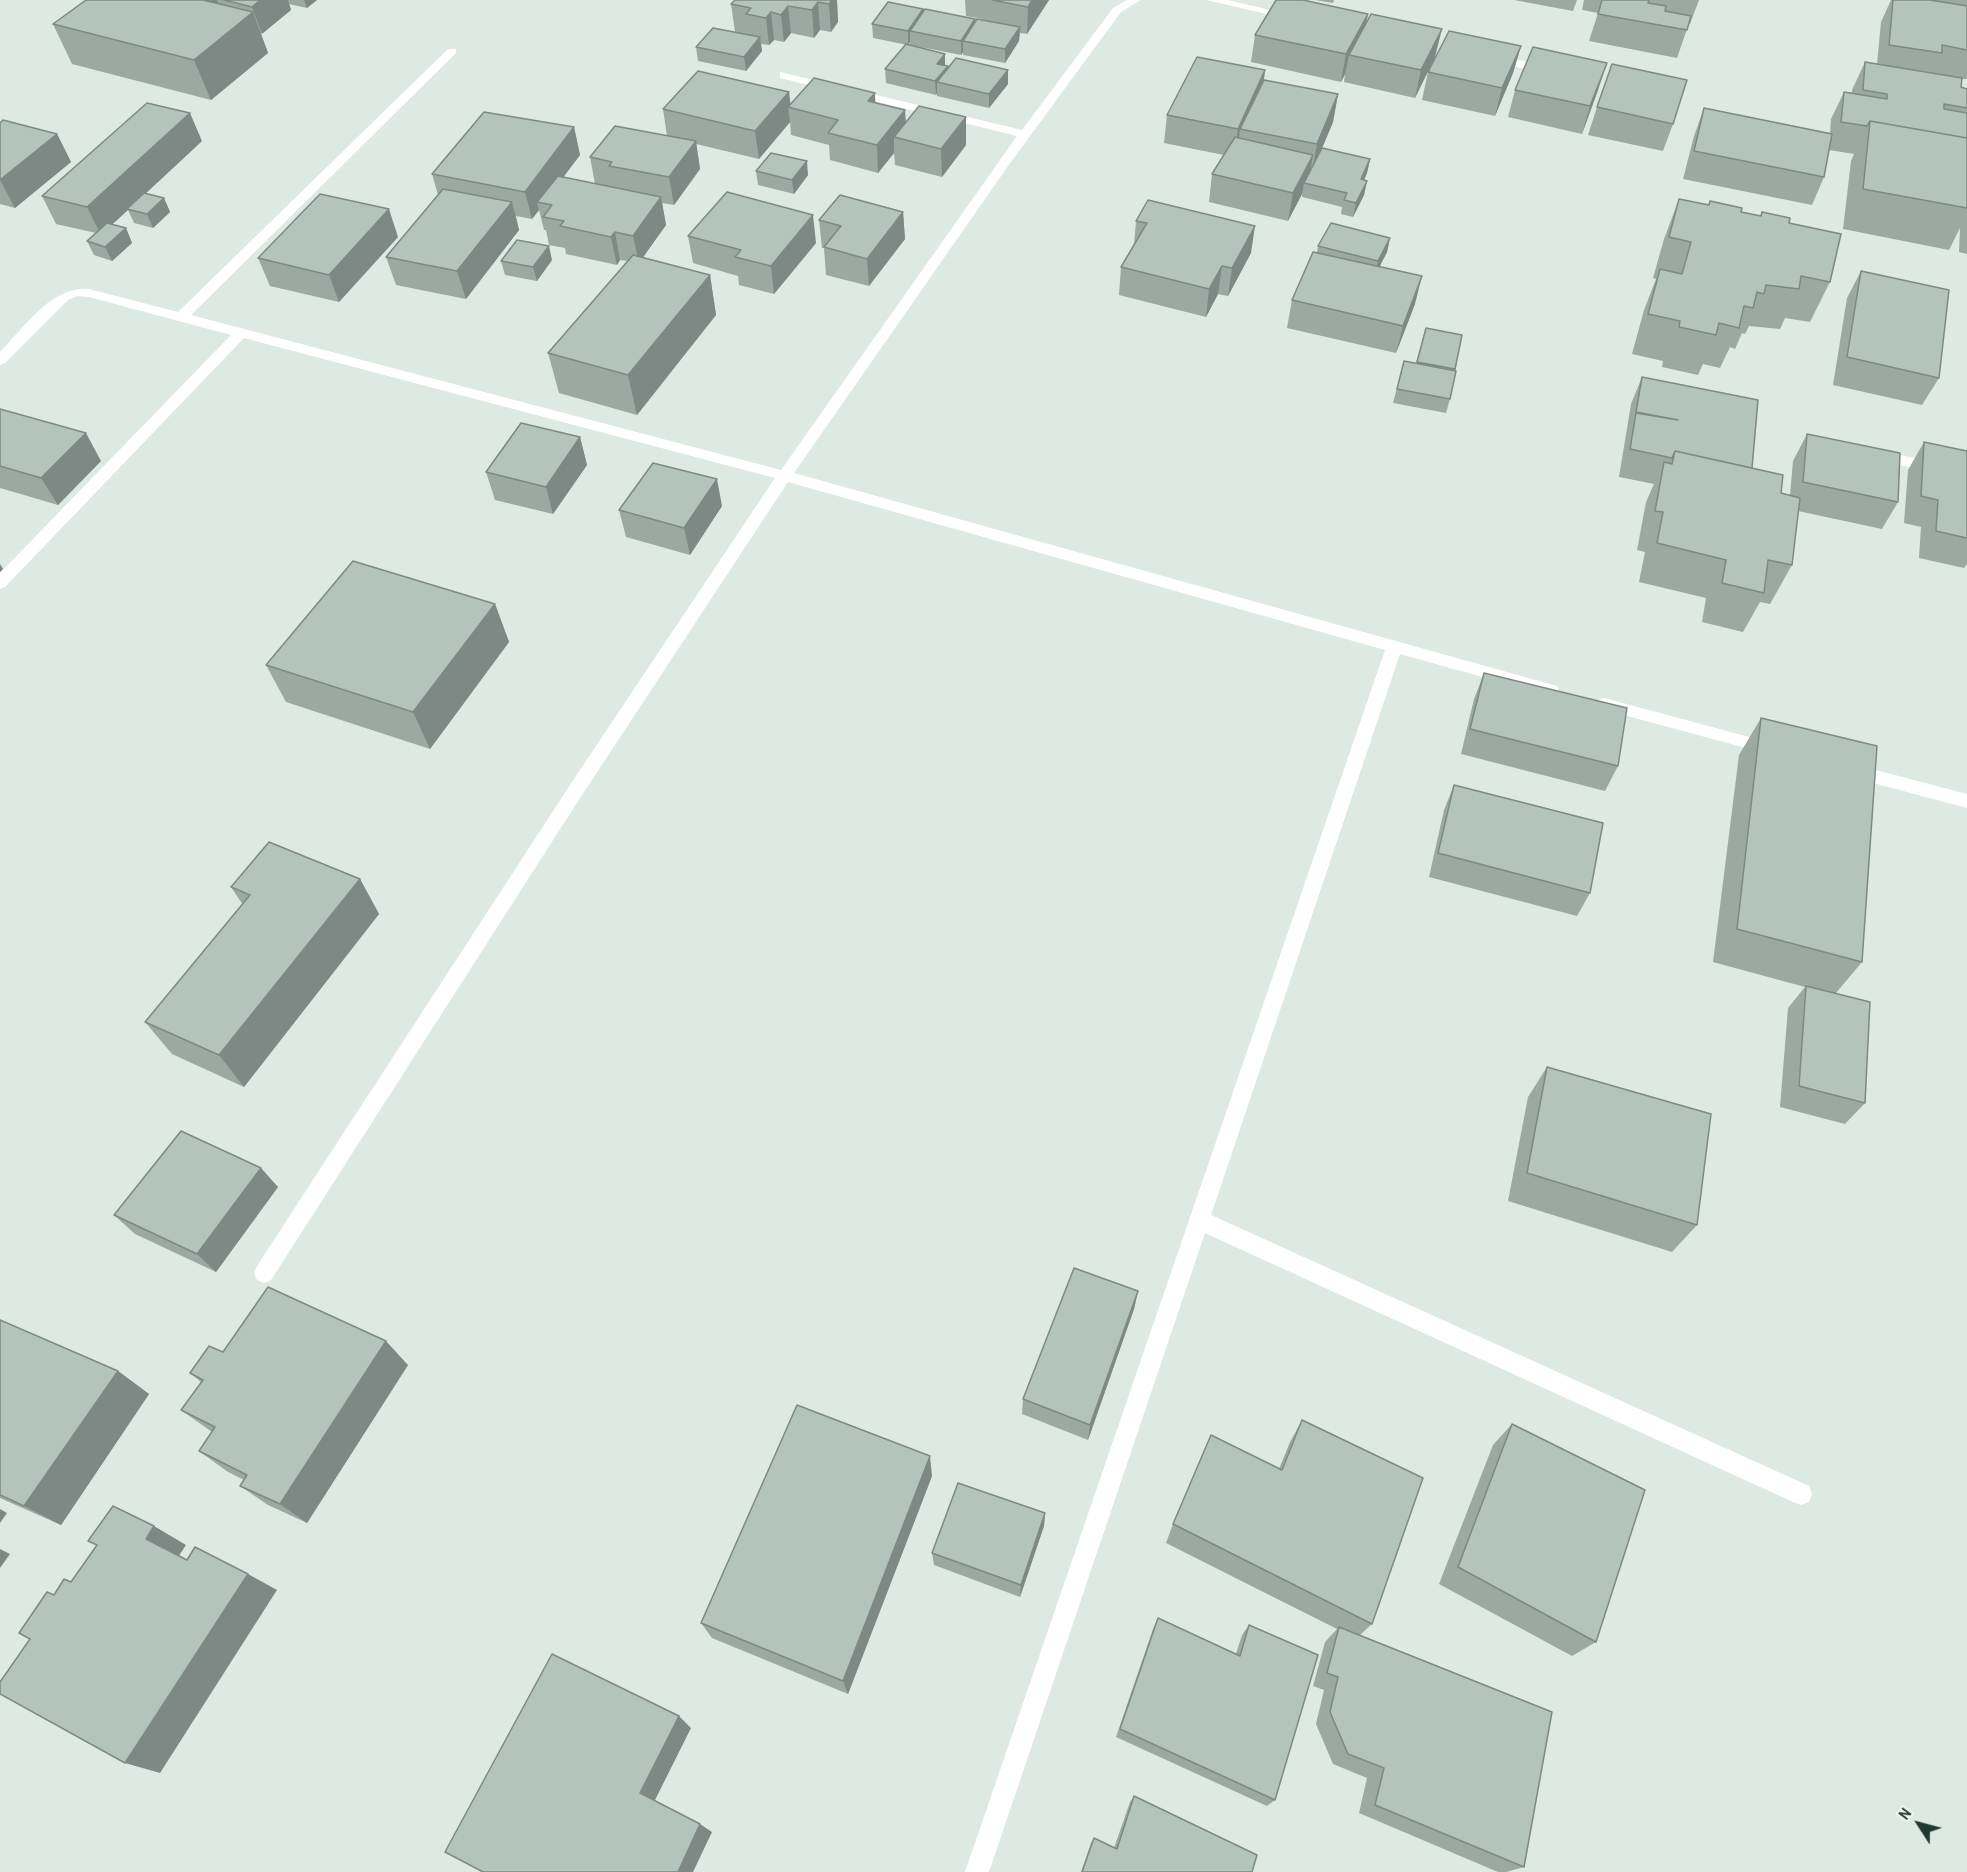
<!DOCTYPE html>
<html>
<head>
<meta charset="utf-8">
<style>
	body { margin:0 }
	#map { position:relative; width:1967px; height:1872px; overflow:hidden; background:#ddeae4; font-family:"Archivo Narrow",sans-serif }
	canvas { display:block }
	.north { position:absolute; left:1889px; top:1794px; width:60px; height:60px; -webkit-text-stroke:4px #eef6f2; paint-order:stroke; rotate:306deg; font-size:16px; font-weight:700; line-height:24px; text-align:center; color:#1f3931 }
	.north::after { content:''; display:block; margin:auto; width:21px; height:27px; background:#1f3931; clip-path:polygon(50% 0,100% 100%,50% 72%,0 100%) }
</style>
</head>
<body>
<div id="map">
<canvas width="1967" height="1872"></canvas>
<div class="north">N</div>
</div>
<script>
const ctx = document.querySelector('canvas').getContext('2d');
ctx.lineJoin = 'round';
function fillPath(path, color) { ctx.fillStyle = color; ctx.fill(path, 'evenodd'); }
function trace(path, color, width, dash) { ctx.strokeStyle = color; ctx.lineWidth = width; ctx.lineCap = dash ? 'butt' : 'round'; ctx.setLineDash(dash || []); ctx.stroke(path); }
fillPath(new Path2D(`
	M1127,0H1141L1121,12L1008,166L794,473L1557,686L1559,690L1551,696L1400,654L1211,1215L1809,1486L1812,1494L1809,1502L1801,1505L1793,1502L1205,1233L989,1872H965L1385,650L788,482L580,798L271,1280L264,1283L257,1280L254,1273L257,1266L568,788L775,478L244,338L5,587L0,589V573L231,335L89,297L77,296L68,300L5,363L0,365V352C25,327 51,286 89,289L178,312L448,49H456V53L191,315L781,470L1017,136L780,78V72L1022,130L1113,8Z
	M1206,0H1228L1299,17L1293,20Z
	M1493,55L1548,66L1554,70L1548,74L1489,61L1487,59Z
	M1878,450L1967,470V480L1873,459L1871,455L1873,451Z
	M1604,698L1768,742L1774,743L1776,748L1774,753L1768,754L1598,708L1596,704L1598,700Z
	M1853,764L1967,794V808L1847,776L1845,771L1847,766Z`), '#fff');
fillPath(new Path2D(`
	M86,0H317L307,8L289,4L291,10L261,34L268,53L211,100L72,64L53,24Z
	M735,0H837L838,22L831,32L820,30L814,38L791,33L784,42L774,40L769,45L761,44L762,51L746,71L698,61L696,47L735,32L731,4Z
	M965,0H1049L1027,34L1020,33L1019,41L1005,63L963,55V52L961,55L910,45V42L908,45L873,38L872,24L923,9V12L975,19V22L983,20V19L966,16Z
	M1315,0H1334L1333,3Z
	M1514,0H1577L1573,11Z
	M1584,0H1699L1690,24L1689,23L1677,58L1589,41L1598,13L1582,10Z
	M1891,0H1967V79H1962L1961,87L1967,89V111L1966,113H1967V254L1959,252L1960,228L1949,250L1843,229L1851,161L1854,154L1829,150L1824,177L1812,205L1683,179L1694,136L1704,108L1830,133L1831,119L1844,92L1852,93V90L1865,62L1877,64L1881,22Z
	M1368,14L1366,23L1435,57L1415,98L1344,82L1345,74L1341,82L1251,62L1255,35Z
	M1521,46L1513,73L1495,116L1422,100L1428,72Z
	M945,66L948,68L1008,70V84L989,108L937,96V93L936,95L886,83L885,69Z
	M1265,70L1264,81L1338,94L1333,122L1320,153L1370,159L1367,173L1364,180L1367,181L1364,195L1353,217L1341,214L1342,207L1302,197V194L1288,221L1209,202L1212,174L1224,155L1164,143L1167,115Z
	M1515,90H1598L1582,134L1508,117Z
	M875,93V103L906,122L966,145L942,177L895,165L894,153L878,173L830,160L829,145L791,135L790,122L759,159L696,144L700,169L674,205L662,203L666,225L643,257L710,275L716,315L637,415L559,393L548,353L628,261L620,260L617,265L566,254L565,248L549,245L546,230H544L539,210L532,219L516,216L519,230L466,299L396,285L386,257L438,195L432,174L574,127L580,155L563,177L595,184L590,157L667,136L663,109L790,105Z
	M1597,107L1673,124L1663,151L1588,135Z
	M0,123L57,134L71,162L15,208L0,204Z
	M202,141L145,194L164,198L170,212L153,228L134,223L128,210L112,224L126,228L132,243L112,261L94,255L87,241L96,233L56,224L42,196Z
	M756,171L808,175L794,194L758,185Z
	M1679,199L1708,205L1710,201L1741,212L1760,216L1762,212L1789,223L1830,282L1810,322L1785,318L1780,329L1749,326L1745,334L1742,333L1735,349L1730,347L1720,368L1703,364L1698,375L1662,367L1663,361L1632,354L1644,310L1656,279L1653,278L1664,239Z
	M1148,200L1251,253L1228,296L1218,294L1206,317L1119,295L1121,267L1134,245L1136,221Z
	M903,212L905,239L869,286L826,275L824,248H822L819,220Z
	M688,236L816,243L774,294L739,285L738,276L693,263Z
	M398,237L339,302L270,286L258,258Z
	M1390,238L1387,252L1379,267L1415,304L1396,353L1287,328L1292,300L1317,253L1318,246Z
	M552,260L537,281L505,275L501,261Z
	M1861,271L1939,378L1922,405L1833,385L1847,298Z
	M1426,328L1462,335L1450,399L1446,413L1393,403L1404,361L1416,363Z
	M1642,377L1781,493L1790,495L1793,461L1807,434L1898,502L1882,529L1798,511L1792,565L1770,604L1760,602L1743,632L1702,622L1706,598L1639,582L1645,552L1637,550L1646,502L1654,484L1619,477L1631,404Z
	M0,409L101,461L58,505L0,488Z
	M580,437L587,465L553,514L495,500L486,472Z
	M1924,442L1967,451V564L1964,568L1919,558L1921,527L1904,523L1908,470Z
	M722,506L690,555L626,537L619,510Z
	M495,604L509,642L430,749L286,702L266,665Z
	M1484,673L1618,766L1605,791L1461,754L1474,699Z
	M1761,718L1862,962L1836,993L1865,1103L1845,1124L1780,1107L1788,1008L1805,987L1713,962L1739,755Z
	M1454,785L1590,893L1577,916L1429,877L1444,810Z
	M360,879L379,914L244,1087L172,1054L145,1022L243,905L231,887Z
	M1547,1067L1697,1225L1672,1252L1508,1201L1528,1097Z
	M278,1187L216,1272L135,1234L114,1215Z
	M1138,1291L1134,1309L1088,1440L1022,1414L1023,1399Z
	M0,1320L118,1371L149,1394L61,1525L0,1498Z
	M223,1352L408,1365L307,1523L268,1505L240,1486L244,1480L228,1472L199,1451L212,1432L181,1410L201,1382L190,1373Z
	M1302,1420L1372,1624L1360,1635L1524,1867L1506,1872H1498L1359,1813L1367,1778L1333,1764L1316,1724L1324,1690L1313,1686L1325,1642L1337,1629L1166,1543L1173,1524L1279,1469L1290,1442Z
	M1512,1424L1596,1642L1572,1656L1439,1584L1493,1445Z
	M932,1476L848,1694L712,1638L701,1623Z
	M1045,1513L1044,1526L1020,1597L934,1565L932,1553Z
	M1158,1618L1236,1654L1242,1635L1249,1625L1275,1800L1267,1806L1116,1737L1153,1629Z
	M1134,1796L1252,1872H1081L1091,1843L1094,1838L1114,1848L1130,1802Z`), '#9aa9a2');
fillPath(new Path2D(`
	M214,0H217L227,26L203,9Z
	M260,0H288L291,10L262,34L252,7Z
	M304,0H317L307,8Z
	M826,0H837L838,22L831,32L829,4Z
	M1032,0H1049L1027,34L1028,7Z
	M818,2L820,30L814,38L812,10Z
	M788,6L791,33L784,42L781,15Z
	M923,9V23L910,31V42L908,45V31Z
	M253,12L268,53L211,100L194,60Z
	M771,12L774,40L769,45L766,18Z
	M1368,14L1363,41L1349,55L1345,74L1341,82L1346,54Z
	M975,19V33L963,41V52L961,55V41Z
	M1020,27L1019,41L1005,63V49Z
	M1442,29L1435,57L1415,98L1421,70Z
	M760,37L762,51L746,71L744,57Z
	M1521,46L1513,73L1495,116L1502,88Z
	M945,54V68L937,64Z
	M1607,63L1598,90L1582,134L1590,106Z
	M948,66V80L937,82V93L936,95L935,81Z
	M1008,70V84L989,108V94Z
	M1265,70L1261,97L1240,129L1238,148L1234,157L1238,129Z
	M789,92L791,108L788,107L790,122L759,159L755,131Z
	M875,93L876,121L868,101Z
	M1338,94L1333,122L1312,172L1317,144Z
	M905,110L907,138L894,137V153L878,173L877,145Z
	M190,113L202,141L101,235L87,207Z
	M966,117V145L942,177L941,149Z
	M574,127L580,155L544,203L537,202L539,210L532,219L525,192Z
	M57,134L71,162L15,208L0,180Z
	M696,141L700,169L674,205L669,177Z
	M1313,155L1308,183H1304L1302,194L1288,221L1293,193Z
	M1370,159L1367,173L1358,193L1361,179Z
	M807,161L808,175L794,194L792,180Z
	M1367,181L1364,195L1353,217L1356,203Z
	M661,197L666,225L639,263L633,236Z
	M164,198L170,212L153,228L147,214Z
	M512,202L519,230L466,299L457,271Z
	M389,209L398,237L339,302L329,275Z
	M903,212L905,239L869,286L867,259Z
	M813,215L816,243L774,294L771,266Z
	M1255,226L1251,253L1228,296L1232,268Z
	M126,228L132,243L112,261L105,247Z
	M615,232L620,260L617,265L611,237Z
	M1390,238L1387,252L1375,276L1378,261Z
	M549,246L552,260L537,281L533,267Z
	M1222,266L1218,294L1206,317L1209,289Z
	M710,275L716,315L637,415L628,375Z
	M1422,276L1415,304L1396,353L1403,326Z
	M86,433L101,461L58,505L41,478Z
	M580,437L587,465L553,514L546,487Z
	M717,479L722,506L690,555L684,528Z
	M0,564L3,569L0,572Z
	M495,604L509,642L430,749L413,712Z
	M360,879L379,914L244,1087L219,1055Z
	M261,1168L278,1187L216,1272L197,1254Z
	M1138,1291L1134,1309L1088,1440L1090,1425Z
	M386,1341L408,1365L307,1523L280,1504Z
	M118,1371L149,1394L61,1525L24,1506Z
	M930,1456L932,1476L848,1694L843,1681Z
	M0,1509L7,1513L0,1523Z
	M1045,1513L1044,1526L1020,1597L1021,1585Z
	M154,1526L186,1545L178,1557L146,1539Z
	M0,1549L10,1554L0,1568Z
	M248,1574L277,1590L160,1773L125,1763Z
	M679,1716L691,1728L654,1802L640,1793Z
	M700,1824L712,1832L693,1872H678Z`), '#7d8984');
const building = new Path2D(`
	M86,0H203L253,12L194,60L53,24Z
	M203,0H214L211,2Z
	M224,0H260L252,7Z
	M735,0H832L829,4L818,2L812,10L788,6L781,15L771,12L766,18L746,14L751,8L731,4Z
	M992,0H1032L1028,7Z
	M1276,0H1303L1368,14L1346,54L1255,35Z
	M1602,0H1649L1648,3L1666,6L1665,11L1691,16L1687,30L1598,14Z
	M1893,0H1930L1967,6V50L1942,45V53L1889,45Z
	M888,2L923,9L908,31L872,24Z
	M925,9L975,19L961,41L910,31Z
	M1371,14L1442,29L1421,70L1349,55Z
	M977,19L1020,27L1005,49L963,41Z
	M713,28L760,37L744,57L696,47Z
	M1449,31L1521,46L1502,88L1428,72Z
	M906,44L945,54L937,64L948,66L935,81L885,69Z
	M1533,47L1607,63L1590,106L1515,90Z
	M1197,57L1265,70L1238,129L1167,115Z
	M956,58L1008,70L989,94L937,82Z
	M1865,62L1962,78L1961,87L1967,89V108L1944,104V109L1967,113V138L1870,121L1867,126L1841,122L1844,92L1887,99V94L1863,90Z
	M1612,64L1687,80L1673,124L1597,107Z
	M698,71L789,92L755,131L663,109Z
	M814,78L875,93L868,101L905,110L877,145L828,133L838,120L788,107Z
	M1264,80L1338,94L1317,144L1240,129Z
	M147,103L190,113L87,207L42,196Z
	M919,106L966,117L941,149L894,137Z
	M1704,108L1832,134L1824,177L1694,151Z
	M484,112L574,127L525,192L432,174Z
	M3,120L57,134L0,180V123Z
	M1870,121L1967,138V208L1863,189Z
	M615,126L696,141L669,177L609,166L612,162L590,157Z
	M1235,137L1313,155L1293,193L1212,174Z
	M1322,148L1370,159L1361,179L1367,181L1356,203L1344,200L1347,193L1304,183Z
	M771,153L807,161L792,180L756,171Z
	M558,176L661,197L633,236L615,232L611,237L560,226L564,221L543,217L552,205L537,202Z
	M443,189L512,202L457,271L386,257Z
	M727,192L813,215L771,266L735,257L741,250L688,236Z
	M144,193L164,198L147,214L127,209Z
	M320,194L389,209L329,275L258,258Z
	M840,195L903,212L867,259L824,247L841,226L819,220Z
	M1679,199L1709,205L1710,201L1742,208L1741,212L1761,216L1762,212L1790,218L1789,223L1841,234L1830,282L1801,276L1799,289L1766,285L1764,294L1757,292L1753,308L1744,306L1739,328L1719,323L1716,335L1679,327L1680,321L1648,314L1660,269L1682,274L1691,242L1669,237Z
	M1148,200L1255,226L1232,268L1222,266L1209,289L1121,267L1147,223L1136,221Z
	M107,223L126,228L105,247L87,241Z
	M1331,223L1390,238L1378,261L1318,246Z
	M517,240L549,246L533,267L501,261Z
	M1313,252L1422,276L1403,326L1292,300Z
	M633,255L710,275L628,375L548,353Z
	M1861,271L1949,290L1939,378L1847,357Z
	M1426,328L1462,335L1455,369L1417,362Z
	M1404,361L1456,371L1450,399L1397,389Z
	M1642,377L1758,400L1752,468L1675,451L1672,458L1630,449L1636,413L1678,420L1636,412Z
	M0,409L86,433L41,478L0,466Z
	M521,423L580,437L546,487L486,472Z
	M1807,434L1900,453L1898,502L1803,482Z
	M1924,442L1967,451V538L1936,531L1938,500L1921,496Z
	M1675,451L1783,475L1781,493L1800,498L1792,565L1768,560L1764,593L1722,583L1726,560L1657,543L1663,512L1655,511L1664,462L1672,464Z
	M653,463L717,479L684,528L619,510Z
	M353,561L495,604L413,712L266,665Z
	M1484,673L1627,708L1618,766L1470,729Z
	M1761,718L1877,746L1862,962L1737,929Z
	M1454,785L1603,823L1590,893L1438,853Z
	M269,842L360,879L219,1055L145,1022L250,895L231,887Z
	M1806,986L1870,1002L1865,1103L1799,1086Z
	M1547,1067L1711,1114L1697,1225L1527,1173Z
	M181,1131L261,1168L197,1254L114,1215Z
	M1074,1268L1138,1291L1090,1425L1023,1399Z
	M268,1287L386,1341L280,1504L240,1486L247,1475L199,1451L215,1427L181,1410L203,1380L190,1373L209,1346L223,1352Z
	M0,1320L118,1371L24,1506L0,1495Z
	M797,1405L930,1456L843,1681L701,1623Z
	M1302,1420L1423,1478L1372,1624L1173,1524L1211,1435L1282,1470Z
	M1512,1424L1645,1490L1596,1642L1458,1567Z
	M958,1483L1045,1513L1021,1585L932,1553Z
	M113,1506L154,1526L146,1539L187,1560L195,1547L248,1574L125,1763L0,1694V1682L30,1639L19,1633L47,1592L54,1595L64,1579L71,1582L97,1545L88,1541Z
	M1158,1618L1240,1656L1249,1625L1318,1655L1275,1800L1120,1729Z
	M1339,1627L1552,1712L1524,1867L1375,1805L1384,1768L1348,1754L1330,1712L1338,1677L1327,1673Z
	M552,1654L679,1716L640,1793L700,1824L678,1872H483L445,1852Z
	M1134,1796L1257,1855L1252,1872H1082L1094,1838L1117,1849Z`);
fillPath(building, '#b3c4bc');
trace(building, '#7d8984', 1.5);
</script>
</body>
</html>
